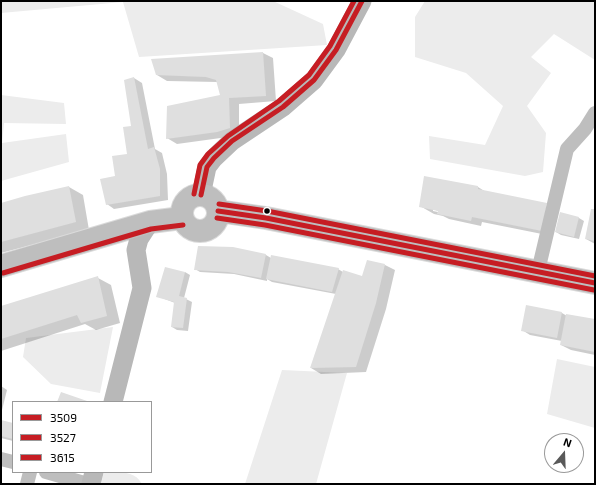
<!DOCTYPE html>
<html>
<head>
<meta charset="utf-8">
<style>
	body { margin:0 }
	#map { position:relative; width:596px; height:485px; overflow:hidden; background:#fff; font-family:"Exo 2",sans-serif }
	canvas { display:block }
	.frame { position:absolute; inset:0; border:2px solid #000; pointer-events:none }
	.legend { position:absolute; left:12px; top:401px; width:140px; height:72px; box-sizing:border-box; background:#fff; border:1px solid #999; margin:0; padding:5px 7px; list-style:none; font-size:12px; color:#000 }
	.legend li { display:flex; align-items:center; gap:8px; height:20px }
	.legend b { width:20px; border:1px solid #999 }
	.north { position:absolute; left:544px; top:433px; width:40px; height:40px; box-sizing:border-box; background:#fff; border:1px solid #999; border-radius:50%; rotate:19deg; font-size:11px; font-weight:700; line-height:16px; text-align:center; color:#000 }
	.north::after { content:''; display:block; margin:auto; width:14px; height:18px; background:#595959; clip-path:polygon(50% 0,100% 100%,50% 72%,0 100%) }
</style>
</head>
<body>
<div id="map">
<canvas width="596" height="485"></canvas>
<div class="frame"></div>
<ul class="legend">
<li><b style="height:5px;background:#c61d23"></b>3509</li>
<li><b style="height:5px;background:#c61d23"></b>3527</li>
<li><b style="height:5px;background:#c61d23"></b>3615</li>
</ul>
<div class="north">N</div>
</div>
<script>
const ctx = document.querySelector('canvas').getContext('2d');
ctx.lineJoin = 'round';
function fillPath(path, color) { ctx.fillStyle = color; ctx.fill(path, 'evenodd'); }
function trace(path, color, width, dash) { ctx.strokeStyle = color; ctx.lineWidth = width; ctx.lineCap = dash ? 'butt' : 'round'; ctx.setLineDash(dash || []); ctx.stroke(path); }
fillPath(new Path2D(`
	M1,1H273L323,24L327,45L139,57L123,2L1,13Z
	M425,1H595V60L554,34L531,57L551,73L527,106L546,133L543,172L525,176L430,159L429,136L485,145L503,106L466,73L415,57V17Z
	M1,95L64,103L66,124L4,123L2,143L66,134L69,162L1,181Z
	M113,327L100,393L51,384L23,357L26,338Z
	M557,359L595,367V428L547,414Z
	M282,370L347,373L316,484H245Z
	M104,472C118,472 135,470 142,484H101Z`), '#ececec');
fillPath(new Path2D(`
	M263,53L273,58L276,101L239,104V133L228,137L177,144L167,138L222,95L217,82L167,81L157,75Z
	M134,78L142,83L155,149L162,153L167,174L168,200L114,209L107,204L116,177L128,155L132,127L125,81Z
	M69,187L83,195L89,230L1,253V204Z
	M478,187L486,192L552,236L482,222L481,226L449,219L443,216L434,214L420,206ZM433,209L443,213L433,211Z
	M595,210V244L586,239Z
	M561,213L579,218L584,221L579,239L561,235L556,232Z
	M233,248L266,255L271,258L338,269L343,272L362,277L385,265L395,270L386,309L366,372L321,374L311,368L336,294L272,282L267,279V281L234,274L200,272L195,269Z
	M185,272L190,275L184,298L192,302L188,331L177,330L172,327L175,303L157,296Z
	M98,278L111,285L120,323L96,330L85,324L1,351V307Z
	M527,306L562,313L567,316L595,320V355L571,350L561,345L562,341L530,335L522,330Z
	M1,386L7,390L1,414Z
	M1,421L13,424V441L1,438Z`), '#0003');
fillPath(new Path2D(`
	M263,52L266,96L229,98L230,128L217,132L166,139L167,106L220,95L216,80L206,77L156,75L151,59Z
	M134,77L148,149L154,147L160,169V196L106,205L100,179L115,176L112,156L127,154L123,127L131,126L124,80Z
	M424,176L478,186V189L547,203L542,231L472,217L471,221L437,214L438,211L419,207Z
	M69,186L76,222L1,242V203L25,196Z
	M591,209H595V241L585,239Z
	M560,212L579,217L574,237L555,232Z
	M198,246L233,247L266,254L261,278L228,272L194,270Z
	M271,255L339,268L332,292L266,279Z
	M367,260L385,264L376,303L356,367L310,368L343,270L362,276Z
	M165,267L185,272L179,296L187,298L183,328L171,327L174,302L156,297Z
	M98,276L107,316L81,323L77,315L1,339V306Z
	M526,305L562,312L557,338L521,331Z
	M566,314L595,319V352L560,345Z
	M61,392L90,402H57Z
	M1,420L13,423V439L1,436Z`), '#dfdfdf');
const primary = new Path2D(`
	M182 213a18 18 0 1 1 36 0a18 18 0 1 1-36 0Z
	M218,211L266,218L595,283
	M1,266L150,222L182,218`);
trace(primary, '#dbdbdb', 24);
trace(new Path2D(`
	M538,271L567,149L585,129L595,113
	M1,459L13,462
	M46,472L88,484
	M27,484L30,472`), '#bebebe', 14);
trace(new Path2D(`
	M201,195L207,167L214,158L232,141L283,107L314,80L336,50L362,1
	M113,402L142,288L136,250L139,239L150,222
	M91,484L94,472`), '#b8b8b8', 19);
trace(primary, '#bebebe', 22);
trace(new Path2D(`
	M201,195L207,167L214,158L232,141L283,107L314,80L336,50L362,1
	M218,211L266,218L595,283`), '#c61d23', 5);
trace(new Path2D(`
	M217,218L265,225L594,290
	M3,273L151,229L183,225`), '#c61d23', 5);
trace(new Path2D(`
	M194,194L200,165L208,154L228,136L279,101L309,75L330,46L354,1
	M219,204L267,211L595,276`), '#c61d23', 5);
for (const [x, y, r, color] of [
	[267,211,3.5,"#000"]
]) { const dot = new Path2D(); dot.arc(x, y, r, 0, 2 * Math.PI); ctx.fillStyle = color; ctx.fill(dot); trace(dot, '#fff', 1.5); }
</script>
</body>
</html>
